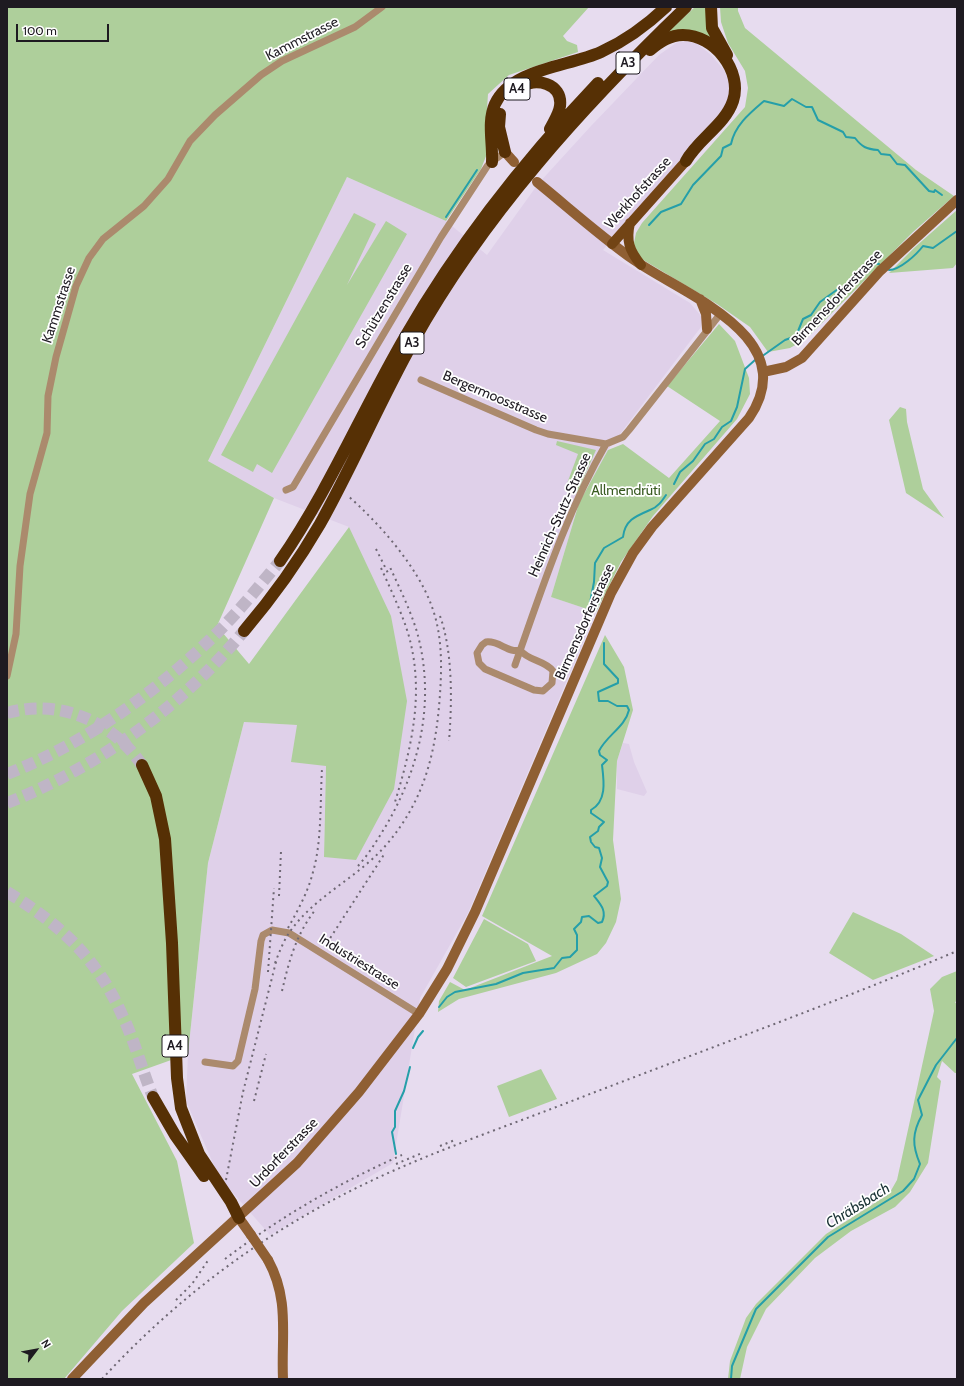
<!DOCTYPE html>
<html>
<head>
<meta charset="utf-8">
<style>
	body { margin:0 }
	#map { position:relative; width:964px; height:1386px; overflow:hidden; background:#e7dcef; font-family:Cabin,sans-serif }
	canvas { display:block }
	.frame { position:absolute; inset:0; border:8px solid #1e1a21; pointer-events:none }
	.north { position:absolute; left:16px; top:1330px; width:40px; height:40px; -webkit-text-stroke:3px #fff; paint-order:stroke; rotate:58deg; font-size:11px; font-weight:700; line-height:16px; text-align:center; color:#1e1a21 }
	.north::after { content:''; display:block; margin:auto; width:14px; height:18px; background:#1e1a21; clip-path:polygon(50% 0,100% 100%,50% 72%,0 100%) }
	.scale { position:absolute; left:16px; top:24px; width:93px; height:18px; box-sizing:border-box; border:2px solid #1e1a21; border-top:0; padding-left:5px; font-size:12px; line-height:14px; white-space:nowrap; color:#1e1a21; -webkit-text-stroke:3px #fff; paint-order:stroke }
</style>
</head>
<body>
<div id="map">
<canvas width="964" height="1386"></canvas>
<div class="frame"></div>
<div class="north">N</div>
<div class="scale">100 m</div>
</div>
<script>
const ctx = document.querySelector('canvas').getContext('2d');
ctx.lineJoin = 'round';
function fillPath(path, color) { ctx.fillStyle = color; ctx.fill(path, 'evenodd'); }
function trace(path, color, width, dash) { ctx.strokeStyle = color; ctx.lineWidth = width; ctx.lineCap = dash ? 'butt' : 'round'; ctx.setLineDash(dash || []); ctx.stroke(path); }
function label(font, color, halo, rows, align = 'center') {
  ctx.font = font + ' Cabin,sans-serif'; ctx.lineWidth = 3.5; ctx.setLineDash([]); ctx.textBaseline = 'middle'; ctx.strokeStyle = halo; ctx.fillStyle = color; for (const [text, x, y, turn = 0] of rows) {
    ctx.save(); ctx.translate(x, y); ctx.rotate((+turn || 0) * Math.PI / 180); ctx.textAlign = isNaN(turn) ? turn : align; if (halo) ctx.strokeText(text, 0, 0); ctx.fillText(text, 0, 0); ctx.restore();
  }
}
fillPath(new Path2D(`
	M686,41L696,43L710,54L724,70L731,86L728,105L603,250L690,303L702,317L701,327L608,450L579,503L551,597L596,612L468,913L420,998L393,1163L270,1235L219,1177L186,1101L188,1054L208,863L244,722L298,725L326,766L324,857L349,527L274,498L208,461L347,177L446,221L487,255L538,184L591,126L659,55L676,43Z
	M623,743L629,744L634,762L647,792L644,796L617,789V761Z`), '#dfd0e9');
fillPath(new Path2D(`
	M7,7H589L563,36L567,41L577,45L578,52L509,75L488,94L486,124L488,151L481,169L446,221L347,177L208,461L274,498L217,626L249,664L349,527L391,616L407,701L394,789L356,860L324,857L326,766L291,762L297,725L244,722L208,863L188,1054L132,1074L177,1161L194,1243L122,1311L64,1379H7Z
	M695,7H706L714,45L668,32Z
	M720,7H738V11L745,28L916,170L954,196L913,232L806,339L790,348L768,352L750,327L717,304L640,258L633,248L636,233L642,223L745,107L748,88L745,71L728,43L721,22Z
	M957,210V263L953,268L889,273L914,248Z
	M354,213L376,224L347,285L386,221L407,234L272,473L257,464L253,472L221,455Z
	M719,324L735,341L749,378L750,394L737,419L653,516L621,562L596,612L551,597L579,503L608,450L623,444L669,478L720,421L667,386Z
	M900,407L906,409L907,422L923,489L944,518L906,493L889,420Z
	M557,441L596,450L577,493L565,489L578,454L556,445Z
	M605,635L624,667L633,710L617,761L613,840L621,899L616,922L606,943L597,954L556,973L459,999L438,1012L439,1001L450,982L465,990L552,956L482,916Z
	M853,912L901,934L934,956L873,980L829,953Z
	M484,919L528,944L536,961L466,987L453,978Z
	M957,971V1001L955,1002L957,1005V1073H955L942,1061L937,1077L941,1081L928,1163L910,1192L895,1207L851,1231L815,1258L766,1309L747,1347L740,1379H728L730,1361L746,1318L756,1304L826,1234L889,1194L897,1180L934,1011L930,989L942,977Z
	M541,1069L557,1099L509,1117L497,1086Z`), '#aecf9b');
trace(new Path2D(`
	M446,217L477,170
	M649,225L661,212L681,204L693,185L721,156L723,148L731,144C735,125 750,113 764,101L784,106L792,99L806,107H812L818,120L843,132L846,137L855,138C862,147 866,149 878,150L881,154L890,155L897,164L905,165L929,191L934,192L935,190L942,195
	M889,270C900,270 917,254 923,246L933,248L957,231
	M761,357L785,340L796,336L803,319L811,315L820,302L838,289L851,284L873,263L879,264
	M674,484L680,472L693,461L705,444L714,439L722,427L731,421L737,407L745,369L755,360
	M591,607L590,603L594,582L595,563L604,548L623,537C625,520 636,516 650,510C658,507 662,501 666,495
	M439,1007L447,997L455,992L496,984L523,973L554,968L562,958L570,957L577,950V935L574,929L581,922L582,917L589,916L598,923L602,922C607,911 601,905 594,896L607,886L608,882L600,867L602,858L599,848L595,847L591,842L590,837L598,831L599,827L604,822L591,813V810C607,801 604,781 602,765L607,760L600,755L599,751C607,735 625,727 629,710L627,706H617L608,701H599L598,692L618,683V679L604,664V643
	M413,1048L418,1037L423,1031
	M396,1154L392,1132L395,1127V1111L404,1091L410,1067
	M731,1379L732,1366L756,1309L828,1237L903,1191L914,1179L920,1164C912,1145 912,1133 922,1115L918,1100L936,1065L957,1038`), '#259fa9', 2);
trace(new Path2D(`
	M7,713C59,698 112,721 142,765
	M7,774C86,743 158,691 218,632C240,610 260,585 280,561
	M7,803C98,767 182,706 244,631
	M7,892C60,924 98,959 123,1017C135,1042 142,1070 153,1097`), '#bfb5c6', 12, [12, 6]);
trace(new Path2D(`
	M421,380L536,430L548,434L606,444
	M286,490L293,487L441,237L488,165L505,152
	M486,642C499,640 509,654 520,650C528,661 545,660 553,671L552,683L543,691L534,690L485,669L479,663L477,653L482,645Z
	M515,665C542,589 566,513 606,444L623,437L629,430L721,313
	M7,676L16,634L20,566L30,494L47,433L48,396L56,357L76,286L89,258L103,239L144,206L168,179L190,141L215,115L261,75L282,61L355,27L382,7
	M205,1062L233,1066L238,1061L255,989L261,941L263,935L272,930L289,933L419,1014`), '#ab8a6d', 7);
trace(new Path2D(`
	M505,152L514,162
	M700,299L706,314L707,329
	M763,372L786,367L802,358L880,271L957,200
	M239,1218L251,1235
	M268,1260C290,1300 281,1336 283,1379
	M72,1379L144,1303L297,1163L359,1092L419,1014L447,969L475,912L611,593L633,553L652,527L749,418C804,337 684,295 634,260C600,236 569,208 537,182`), '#8f5f33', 10);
trace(new Path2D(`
	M630,223C626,241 629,250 641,265
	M612,244L686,161`), '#724415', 10);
trace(new Path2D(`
	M711,7L712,28L727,55
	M650,50C660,42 670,35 683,35C714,35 743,71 733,101C725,125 698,139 686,161
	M520,87C535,77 563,83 560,106C559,114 554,121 550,129
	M500,114L499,127L505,152
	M492,162C493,143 487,122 495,104C512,68 568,67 601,52C625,41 647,25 666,7
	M280,561C329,490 362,411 405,337C458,245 525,160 598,83
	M244,631C272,598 298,562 320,524C353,465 380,401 413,342C483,216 583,106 686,7
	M142,765L156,796L165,839L172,943L177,1078L181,1108L199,1154L231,1202L239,1218
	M153,1097L175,1135L204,1176`), '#563005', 12);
trace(new Path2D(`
	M376,549L388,573
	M381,568C391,590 401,611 408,633C425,691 412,746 395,802
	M440,616C453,652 452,703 449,741
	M358,866C368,855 376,842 384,829C420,769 436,701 417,632C410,609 399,587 389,565
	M279,896L281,851
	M288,928C298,910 308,892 313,872C322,841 320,802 322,769
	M327,943L385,853
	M275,963C279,953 283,942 289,933C314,896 358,878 387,844C425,799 436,752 440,694C442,665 442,634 432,607C418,567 379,523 347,495
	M268,972L274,888
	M282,991C289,961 296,934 316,909
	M254,1101L266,1054
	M440,1146L455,1140
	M396,1164L422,1153
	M226,1180L243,1092L277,958
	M225,1259C280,1217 339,1183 402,1155
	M176,1300L192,1284L209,1259
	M102,1379C168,1307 245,1247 331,1201C409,1159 495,1131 577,1099C704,1050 832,1004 957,951`), '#6f6874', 2, [2, 4]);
trace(new Path2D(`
	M251,1235L268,1260`), '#8f5f33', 10);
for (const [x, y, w] of [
	[628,63,24],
	[517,89,26],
	[412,343,24],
	[175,1046,26]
]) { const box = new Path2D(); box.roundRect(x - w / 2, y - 11, w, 22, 3); ctx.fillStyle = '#fff'; ctx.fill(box); trace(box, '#1e1a21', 1); }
label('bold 13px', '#1e1a21', null, [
	["A3",628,63],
	["A4",517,89],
	["A3",412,343],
	["A4",175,1046]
]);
label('14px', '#1e1a21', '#fff', [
	["Kammstrasse",302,39,-27],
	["Werkhofstrasse",638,193,-48],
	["Birmensdorferstrasse",837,298,-47],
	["Kammstrasse",59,305,-72],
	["Schützenstrasse",384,306,-59],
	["Bergermoosstrasse",495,397,23],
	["Heinrich-Stutz-Strasse",560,515,-66],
	["Birmensdorferstrasse",585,622,-66],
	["Industriestrasse",359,962,32],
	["Urdorferstrasse",284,1153,-46]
]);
label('14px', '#385a20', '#fff', [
	["Allmendrüti",626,491]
]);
label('italic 15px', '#1a3335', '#fff', [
	["Chräbsbach",858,1206,-32]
]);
</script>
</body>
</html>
